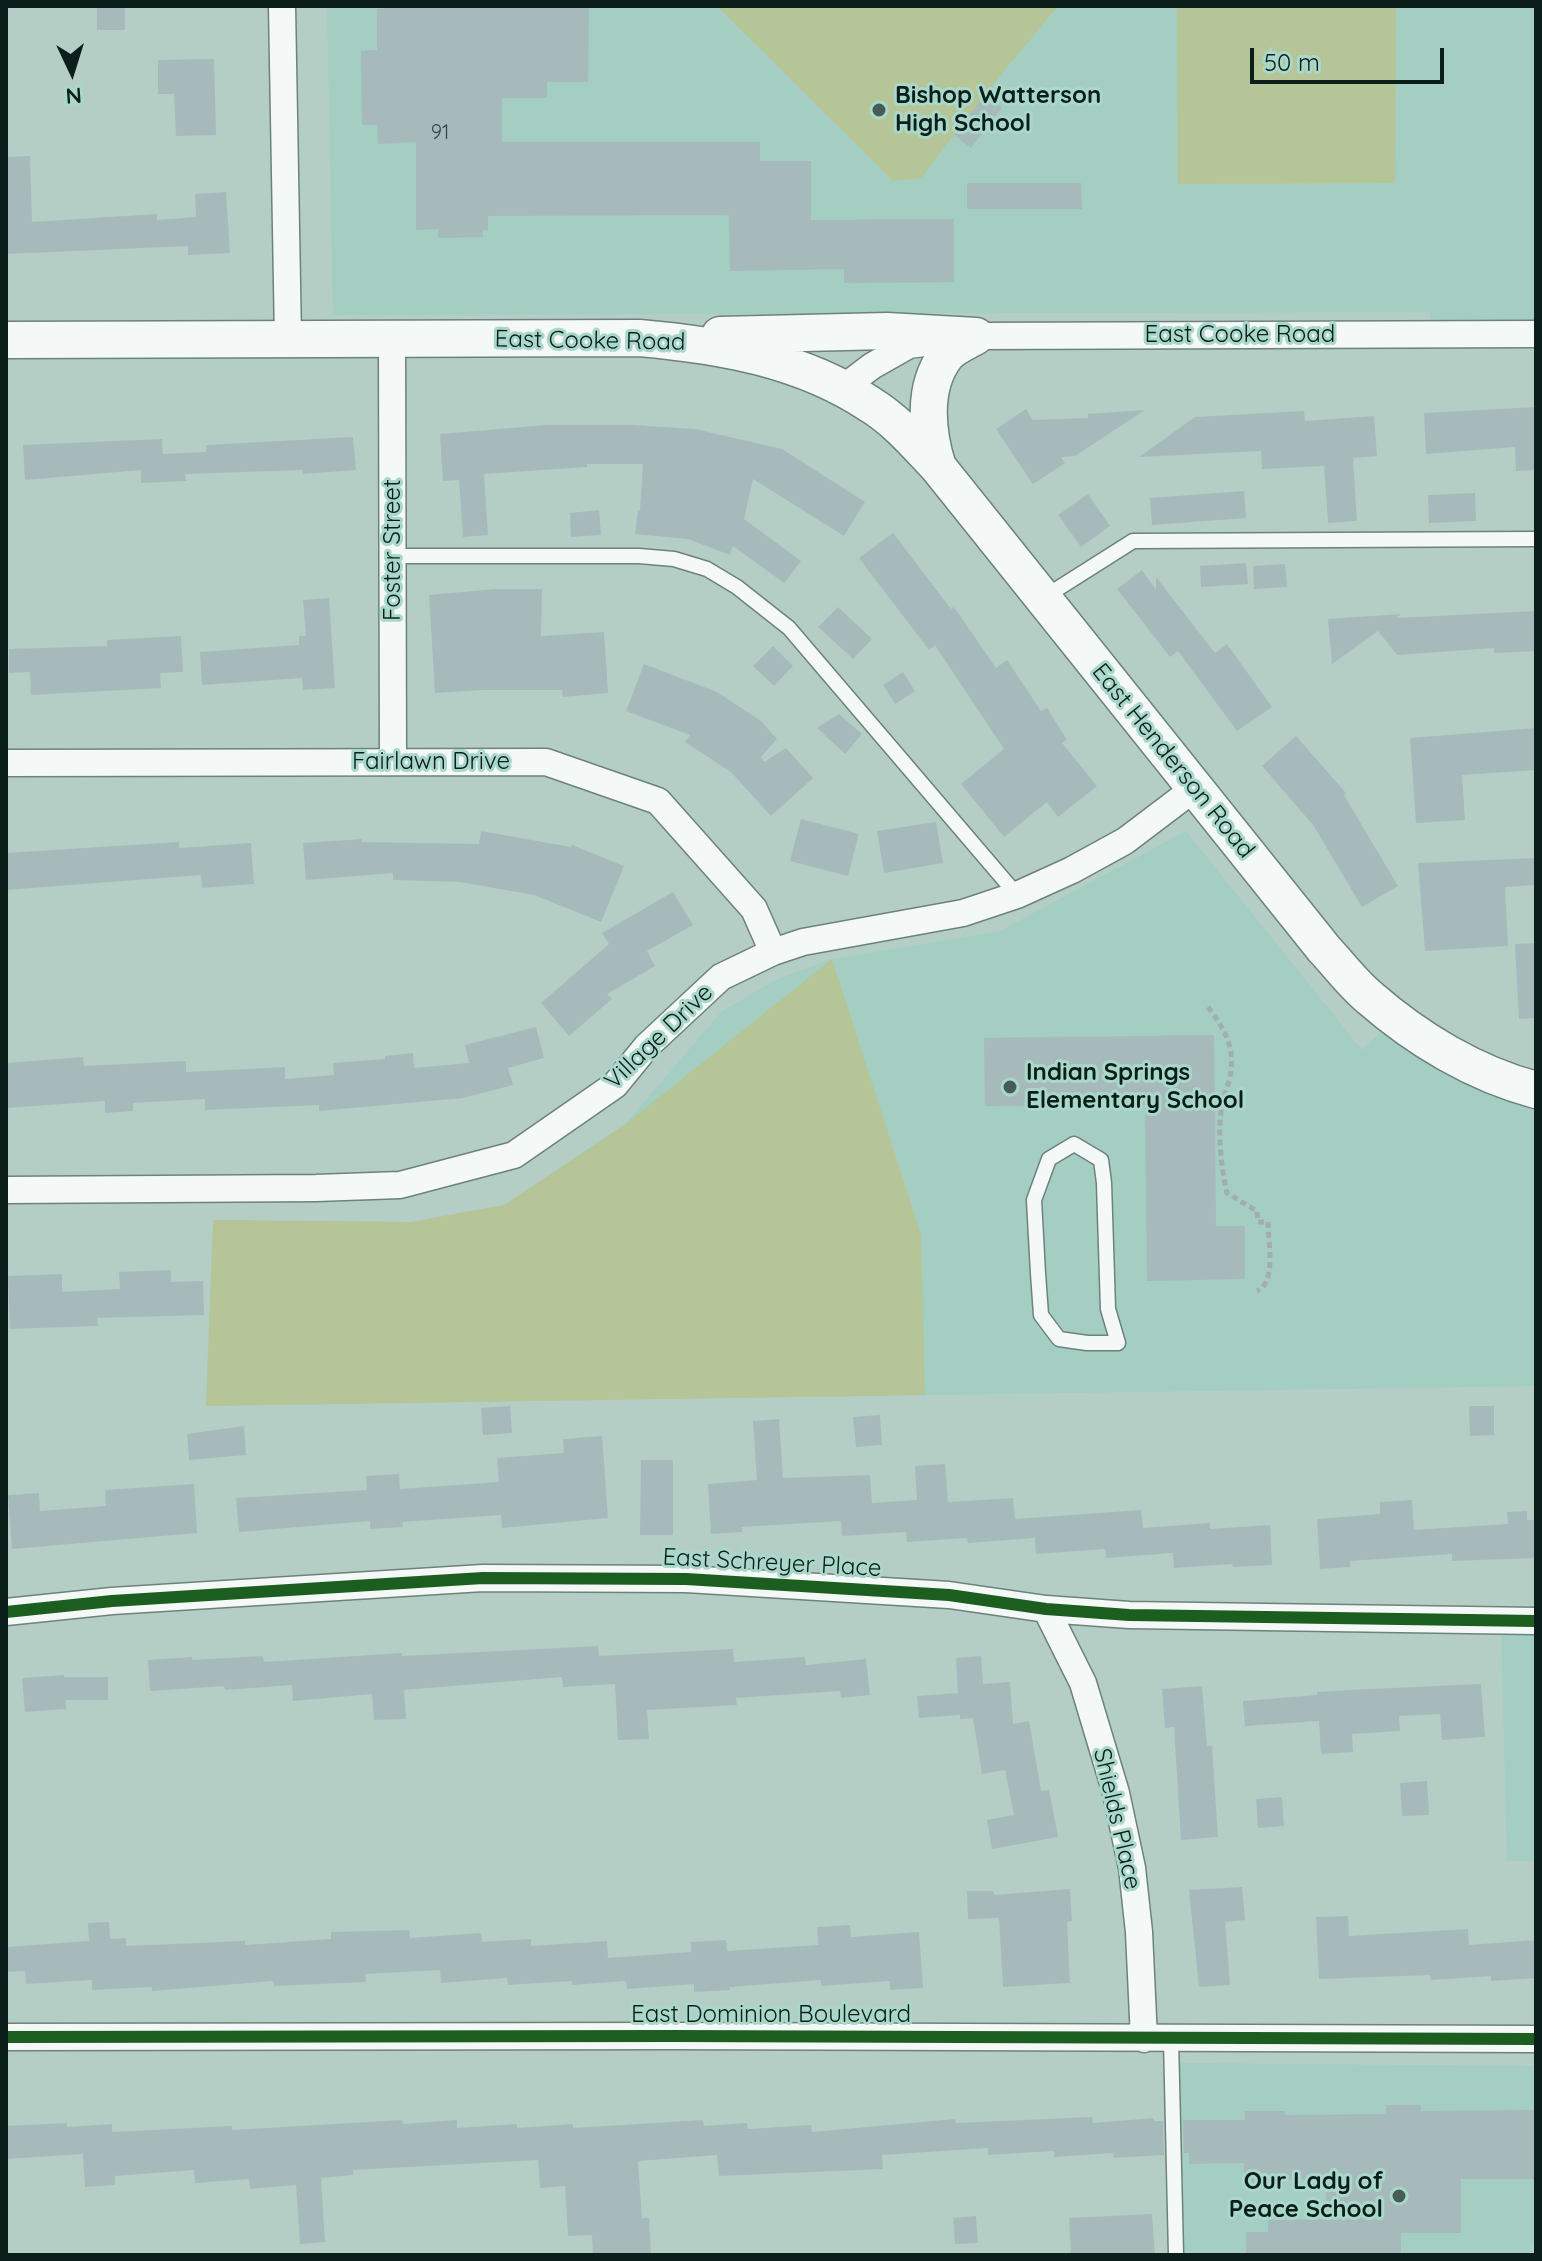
<!DOCTYPE html>
<html>
<head>
<meta charset="utf-8">
<style>
	body { margin:0 }
	#map { position:relative; width:1542px; height:2261px; overflow:hidden; background:#b4cec6; font-family:Quicksand,sans-serif }
	canvas { display:block }
	.frame { position:absolute; inset:0; border:8px solid #0c1e1a; pointer-events:none }
	.north { position:absolute; left:32px; top:32px; width:80px; height:80px; -webkit-text-stroke:6px #a9d8ca; paint-order:stroke; rotate:176deg; font-size:22px; font-weight:700; line-height:32px; text-align:center; color:#0c1e1a }
	.north::after { content:''; display:block; margin:auto; width:28px; height:36px; background:#0c1e1a; clip-path:polygon(50% 0,100% 100%,50% 72%,0 100%) }
	.scale { position:absolute; left:1250px; top:48px; width:194px; height:36px; box-sizing:border-box; border:4px solid #0c1e1a; border-top:0; padding-left:10px; font-size:24px; line-height:28px; white-space:nowrap; color:#0c1e1a; -webkit-text-stroke:6px #a9d8ca; paint-order:stroke }
</style>
</head>
<body>
<div id="map">
<canvas width="1542" height="2261"></canvas>
<div class="frame"></div>
<div class="north">N</div>
<div class="scale">50 m</div>
</div>
<script>
const ctx = document.querySelector('canvas').getContext('2d');
ctx.lineJoin = 'round';
function fillPath(path, color) { ctx.fillStyle = color; ctx.fill(path, 'evenodd'); }
function trace(path, color, width, dash) { ctx.strokeStyle = color; ctx.lineWidth = width; ctx.lineCap = dash ? 'butt' : 'round'; ctx.setLineDash(dash || []); ctx.stroke(path); }
function label(font, color, halo, rows, align = 'center') {
  ctx.font = font + ' Quicksand,sans-serif'; ctx.lineWidth = 6; ctx.setLineDash([]); ctx.textBaseline = 'middle'; ctx.strokeStyle = halo; ctx.fillStyle = color; for (const [text, x, y, turn = 0] of rows) {
    ctx.save(); ctx.translate(x, y); ctx.rotate((+turn || 0) * Math.PI / 180); ctx.textAlign = isNaN(turn) ? turn : align; if (halo) ctx.strokeText(text, 0, 0); ctx.fillText(text, 0, 0); ctx.restore();
  }
}
fillPath(new Path2D(`
	M327,6H1536V335H1430V312L333,315Z
	M1186,831L1362,1050L1386,1027L1536,1099V1386L206,1406L213,1220L411,1222L504,1205L626,1123L722,1011L776,980L832,959L1000,931Z
	M1501,1627H1536V1861H1507Z
	M1176,2063L1536,2066V2239L1528,2255H1182Z`), '#a3cec1');
fillPath(new Path2D(`
	M717,6H1058L994,83L921,178L893,181Z
	M1177,6H1396L1395,183L1178,184Z
	M832,959L921,1235L925,1395L206,1406L213,1220L411,1222L504,1205L627,1123Z`), '#b5c598');
fillPath(new Path2D(`
	M97,6H125V30H97Z
	M384,6H589L588,82H547V98H502V142H760V161H811V220L954,219V282L844,283V269L730,271L729,215L488,216V230H483V237L438,238V229L416,230V142L378,144L377,125H362L361,51L377,50V9H384Z
	M214,59L216,135L176,136L174,94H158V60Z
	M985,95L1002,108L971,148L954,135Z
	M30,156L32,222L157,214V220L196,217L195,194L226,192L230,253L188,255V246L6,254L7,157Z
	M967,183H1081L1082,209H967Z
	M1536,407V470L1516,471L1515,447L1426,454L1424,413Z
	M1026,409L1033,420L1088,418V414L1145,410L1075,456L1061,457L1065,463L1033,484L996,429Z
	M1304,411L1305,421L1374,416L1377,456L1353,458L1357,521L1328,523L1324,466L1262,469L1261,451L1139,457L1195,417Z
	M546,425H632L695,429L782,449L865,502L844,536L753,479L744,519L801,561L784,583L733,546L730,555L688,539L635,534L638,510H640L643,464H587V467L484,474L488,535L463,537L459,480L443,481L440,434Z
	M353,437L356,470L303,474V470L185,474L186,481L141,483V470L25,480L23,445L162,439L163,454L206,452V445Z
	M1244,491L1246,518L1152,525L1150,498Z
	M1475,493L1476,521L1429,523L1428,495Z
	M1088,494L1110,526L1081,547L1058,515Z
	M599,510L601,535L571,537L570,513Z
	M893,533L951,609L954,607L996,668L1007,660L1041,711L1047,708L1067,740L1062,743L1097,786L1058,817L1047,802L1004,837L961,784L1004,749L935,645L929,650L859,558Z
	M1246,563L1248,584L1201,587L1200,566Z
	M1285,564L1287,587L1254,589L1253,566Z
	M1142,570L1156,590V577L1215,653L1227,644L1272,707L1237,731L1178,651L1170,657L1117,589Z
	M495,589H542L541,636L604,632L608,693L563,697L562,690H483L435,693L429,595Z
	M329,598L335,688L303,690L302,678L202,685L200,652L299,645V636H306L303,600Z
	M838,607L872,639L853,659L818,627Z
	M1536,611V651L1494,653V648L1397,655L1378,631L1332,664L1328,619L1401,614L1396,618Z
	M181,636L183,672L160,673L161,688L31,695L30,672L9,673V649L107,646V640Z
	M773,646L793,666L774,686L753,666Z
	M644,664L717,692L761,721L777,739L761,757L764,762L786,748L813,778L771,816L731,772L685,742L690,735L626,711Z
	M903,672L915,691L895,704L883,685Z
	M839,714L862,734L845,754L817,728Z
	M1536,728V770L1462,775L1465,820L1416,823L1410,738Z
	M1296,736L1346,793L1344,795L1398,886L1362,907L1313,825L1262,766Z
	M801,819L859,834L848,876L790,861Z
	M936,822L943,863L884,873L877,831Z
	M481,831L571,847L572,845L624,866L601,922L534,895L460,882L393,880V873L306,880L303,843L362,839V842L479,844Z
	M179,842V848L251,843L254,884L202,888L201,875L6,890V853Z
	M1536,858V885L1505,887L1508,946L1425,951L1418,863Z
	M673,892L693,925L647,951L655,966L607,994L612,999L569,1036L541,1003L609,944L602,933Z
	M1536,943V1018L1519,1019L1515,944Z
	M536,1027L544,1058L508,1068L513,1085L463,1098L319,1111V1105L205,1110V1099L133,1103V1111L105,1113V1101L6,1108V1063L83,1057L84,1066L186,1061V1072L285,1067V1079L334,1075L333,1063L385,1059V1056L413,1053L414,1068L469,1063L465,1045Z
	M1214,1035L1216,1226H1245V1279L1147,1281L1145,1105L985,1106L984,1038Z
	M171,1270V1282L203,1281L204,1315L97,1318L98,1326L10,1329L8,1276L62,1274V1292L120,1289L119,1272Z
	M510,1406L512,1433L483,1435L481,1408Z
	M1469,1406H1494V1435L1470,1436Z
	M880,1415L882,1445L856,1447L853,1417Z
	M779,1419L783,1478L870,1475L872,1503L917,1500L915,1466L945,1464L948,1502L1013,1498L1015,1519L1141,1510L1143,1528L1210,1523V1529L1270,1525L1272,1565L1233,1567L1232,1564L1174,1568L1173,1553L1106,1558L1105,1549L1036,1554L1035,1538L968,1543L967,1538L907,1542L906,1532L842,1536L841,1521L742,1527V1532L711,1534L708,1484L757,1480L753,1421Z
	M244,1426L246,1455L189,1460L187,1434Z
	M602,1436L608,1518L502,1528L501,1515L402,1522L403,1527L370,1529V1521L239,1532L236,1498L367,1490L366,1476L399,1474L400,1489L499,1482L497,1458L564,1453L563,1439Z
	M641,1460H673V1535H640Z
	M194,1484L197,1533L12,1549L8,1495L39,1493L40,1511L106,1506L105,1490Z
	M1412,1500L1414,1530L1508,1524L1507,1512L1527,1511V1520H1536V1558L1452,1561V1554L1350,1561V1567L1320,1569L1317,1519L1380,1514V1502Z
	M598,1646L599,1656L733,1649L734,1662L805,1657L806,1665L866,1659L870,1695L841,1698L840,1691L736,1698L737,1705L647,1710L649,1739L618,1740L615,1684L563,1687L562,1677L404,1690L406,1719L374,1720L372,1694L293,1701L292,1685L225,1690L224,1686L150,1691L148,1660L192,1657V1660L263,1656L264,1662L402,1653V1656Z
	M981,1656L983,1684L1010,1682L1013,1724L1029,1721L1041,1791L1049,1790L1058,1837L992,1849L987,1820L1014,1815L1005,1770L982,1774L973,1718L960,1719V1715L919,1718L917,1696L958,1693L956,1658Z
	M64,1675V1677H108V1700H66V1709L25,1712L22,1678Z
	M1481,1684L1485,1737L1442,1740L1440,1714L1399,1716L1400,1731L1352,1734L1353,1752L1321,1754L1319,1721L1245,1726L1243,1701L1317,1695V1692L1349,1690Z
	M1202,1686L1207,1746H1212L1218,1837L1181,1840L1174,1727L1165,1728L1162,1689Z
	M1427,1781L1429,1815L1402,1816L1400,1783Z
	M1282,1797L1284,1826L1258,1828L1256,1799Z
	M1242,1887L1245,1920L1225,1922L1230,1985L1199,1987L1189,1890Z
	M1070,1889L1072,1921L1067,1922L1070,1983L1003,1987L999,1918L968,1919L967,1891H993L994,1895Z
	M1348,1916L1349,1936L1468,1929L1469,1945L1536,1940V1978L1491,1981V1976L1431,1980L1430,1975L1319,1979L1316,1917Z
	M109,1922L110,1939L126,1938V1946L245,1941V1945L331,1939V1932L409,1930L410,1938L481,1933L482,1942L531,1939V1946L607,1941L608,1958L691,1952V1942L726,1940L727,1951L818,1945L817,1927L850,1925L851,1937L919,1932L923,1988L890,1990V1981L821,1986V1980L730,1987V1990L694,1992V1984L627,1989L626,1981L572,1985V1981L508,1985L507,1978L441,1983L440,1970L365,1974L366,1982L274,1986L273,1981L152,1991V1987L92,1990V1980L26,1984L25,1971L6,1972V1947L89,1941L88,1923Z
	M1386,2105H1421V2111L1536,2110V2179H1461V2233H1401V2255H1246V2232H1268V2220L1326,2219V2179L1284,2180V2188H1244V2163L1189,2164V2153H1184L1183,2120H1245V2111H1285V2115L1386,2114Z
	M1092,2117L1093,2123L1154,2118V2121H1163L1164,2155L1114,2158L1113,2153L1054,2157V2151L988,2155V2148L882,2155L883,2169L719,2176L717,2155L638,2161L642,2218H649L651,2255H593L592,2235L568,2236L565,2186L540,2188L538,2160L353,2170V2175L321,2178L325,2242L300,2244L296,2185L250,2189L249,2179L195,2183L194,2170L115,2176V2185L85,2187L83,2154L6,2159V2126L67,2123V2127L112,2124V2132L232,2126V2130L402,2120L403,2124L457,2120V2128L517,2124V2128L573,2124V2128L703,2120L704,2126L747,2123L748,2129L811,2125L812,2132L955,2119L956,2123Z
	M1152,2214L1155,2255H1071L1069,2218Z
	M976,2216L978,2243L955,2244L953,2218Z`), '#a7babb');
const lane = new Path2D(`
	M393,556H639L674,559L707,569L737,587L789,628L1017,895
	M1043,598L1133,541L1536,539
	M1074,1144L1101,1160L1104,1183L1108,1309L1118,1343H1087L1059,1339L1041,1315L1038,1273L1034,1200L1049,1159Z
	M1171,2039L1176,2255`);
const street = new Path2D(`
	M282,6L288,339
	M392,339L393,762
	M843,388L872,366L909,345L976,336L1536,334
	M6,763L546,762L658,801L754,909L773,952
	M6,1190L316,1188L400,1185L514,1155L615,1085L647,1046L721,977L773,952L803,942L963,913L1017,895L1072,870L1125,841L1195,788
	M1046,1609L1083,1683L1116,1793L1132,1868L1139,1932L1144,2039
	M6,1612L112,1601L483,1578L686,1579L949,1595L1046,1609L1129,1615L1536,1621
	M6,2037L673,2036L1536,2039`);
const secondary = new Path2D(`
	M720,335L887,331L976,336
	M6,340L639,338C720,345 802,359 871,405C897,421 917,445 938,467L1324,949C1339,965 1353,984 1370,998C1417,1039 1475,1074 1536,1090
	M938,467C927,433 922,388 945,357C951,348 966,342 976,336`);
trace(lane, '#6d827c', 17);
trace(street, '#6d827c', 29);
trace(secondary, '#6d827c', 39);
trace(new Path2D(`
	M1208,1007C1226,1031 1237,1051 1229,1081C1227,1089 1223,1097 1222,1105C1217,1132 1221,1166 1227,1193L1257,1211L1258,1222H1268C1268,1242 1277,1282 1257,1291`), '#a3aeab', 5, [6, 4]);
trace(lane, '#f4f8f6', 14);
trace(street, '#f4f8f6', 26);
trace(secondary, '#f4f8f6', 36);
trace(new Path2D(`
	M6,1612L112,1601L483,1578L686,1579L949,1595L1046,1609L1129,1615L1536,1621
	M6,2037L673,2036L1536,2039`), '#1b5e20', 12);
for (const [x, y, r, color] of [
	[879,110,8,"#475c56"],
	[1010,1087,8,"#475c56"],
	[1399,2196,8,"#475c56"]
]) { const dot = new Path2D(); dot.arc(x, y, r, 0, 2 * Math.PI); ctx.fillStyle = color; ctx.fill(dot); trace(dot, '#a9d8ca', 3); }
label('20px', '#344643', null, [
	["91",440,133]
]);
label('bold 24px', '#0c1e1a', '#a9d8ca', [
	["Bishop Watterson",895,96],
	["High School",895,124],
	["Indian Springs",1026,1073],
	["Elementary School",1026,1101],
	["Our Lady of",1383,2182,"right"],
	["Peace School",1383,2210,"right"]
], 'left');
label('24px', '#0c1e1a', '#a9d8ca', [
	["East Cooke Road",1240,335],
	["East Cooke Road",590,341,1],
	["Foster Street",393,550,-90],
	["East Henderson Road",1173,761,51],
	["Fairlawn Drive",431,762],
	["Village Drive",659,1037,-44],
	["East Schreyer Place",772,1563,3],
	["Shields Place",1117,1819,77],
	["East Dominion Boulevard",771,2015]
]);
</script>
</body>
</html>
